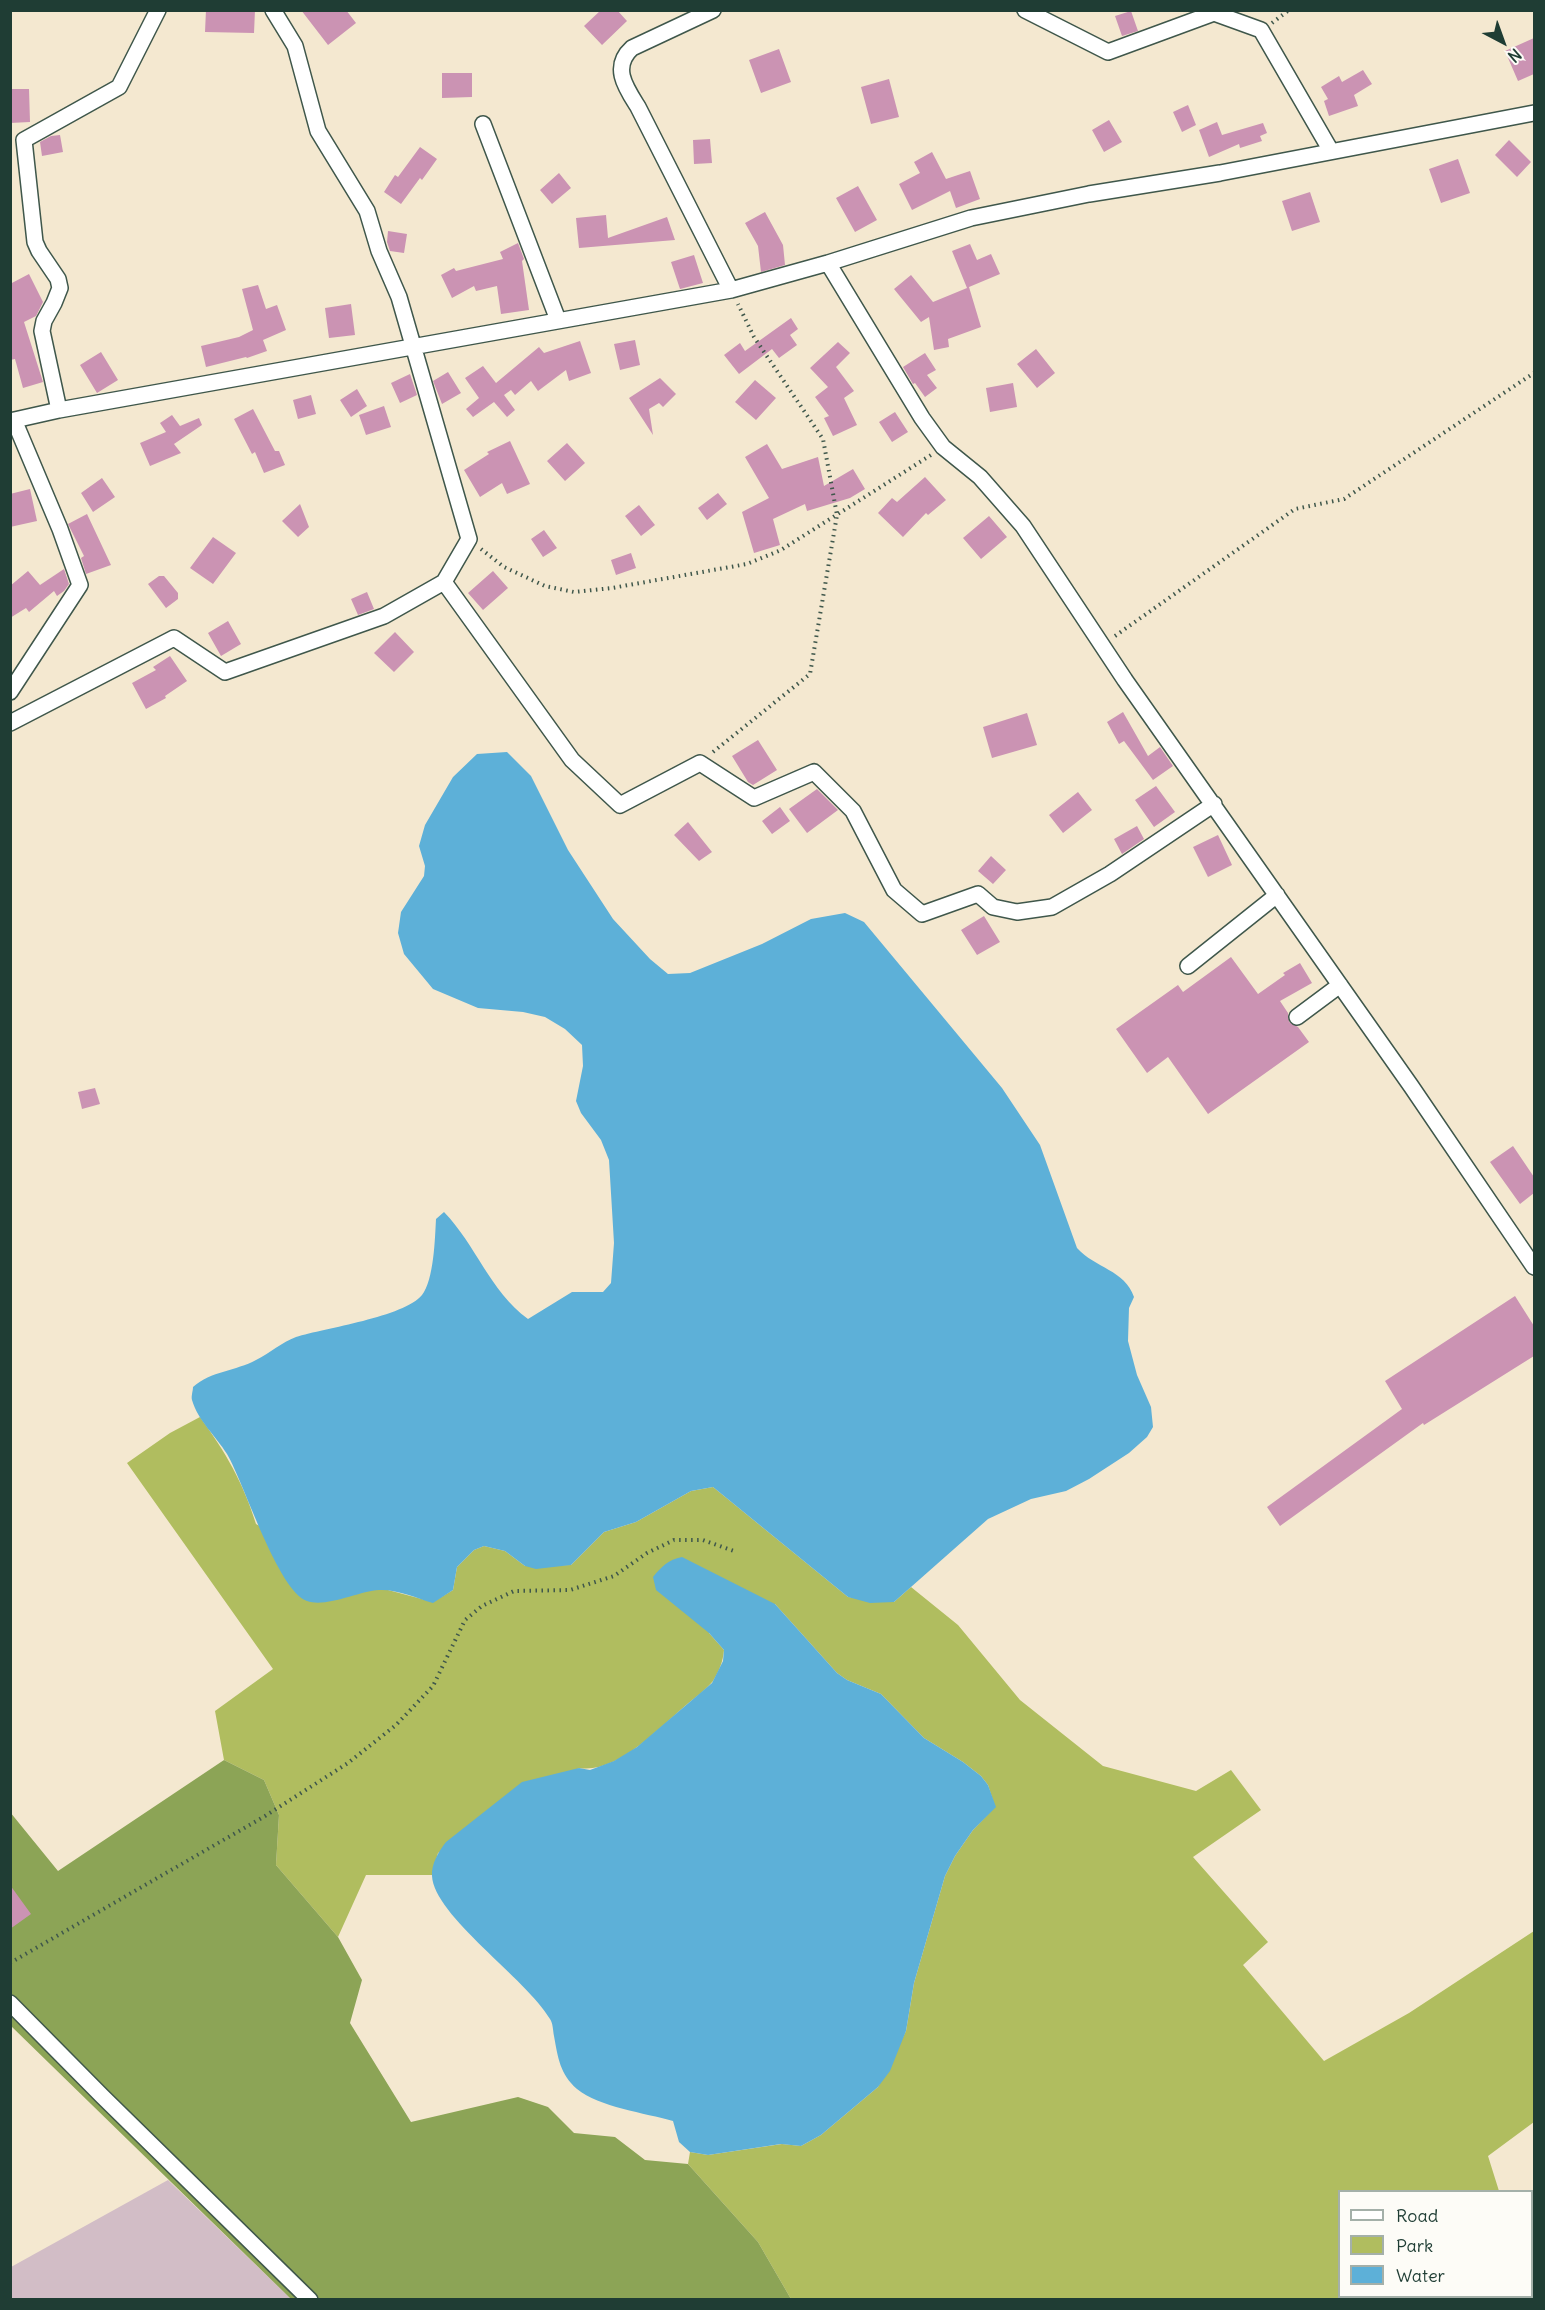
<!DOCTYPE html>
<html>
<head>
<meta charset="utf-8">
<style>
	body { margin:0 }
	#map { position:relative; width:1545px; height:2310px; overflow:hidden; background:#f4e8d0; font-family:Delius,sans-serif }
	canvas { display:block }
	.frame { position:absolute; inset:0; border:12px solid #1f3d34; pointer-events:none }
	.legend { position:absolute; left:1338px; top:2190px; width:195px; height:108px; box-sizing:border-box; background:#fdfcf7; border:2px solid #a4b0a9; margin:0; padding:8px 10px; list-style:none; font-size:18px; color:#1f3d34 }
	.legend li { display:flex; align-items:center; gap:12px; height:30px }
	.legend b { width:30px; border:2px solid #a4b0a9 }
	.north { position:absolute; left:1473px; top:12px; width:60px; height:60px; -webkit-text-stroke:4px #fdfcf7; paint-order:stroke; rotate:139deg; font-size:16px; font-weight:700; line-height:24px; text-align:center; color:#1f3d34 }
	.north::after { content:''; display:block; margin:auto; width:21px; height:27px; background:#1f3d34; clip-path:polygon(50% 0,100% 100%,50% 72%,0 100%) }
</style>
</head>
<body>
<div id="map">
<canvas width="1545" height="2310"></canvas>
<div class="frame"></div>
<ul class="legend">
<li><b style="height:8px;background:#fff"></b>Road</li>
<li><b style="height:16px;background:#b0bd5f"></b>Park</li>
<li><b style="height:16px;background:#5db0d8"></b>Water</li>
</ul>
<div class="north">N</div>
</div>
<script>
const ctx = document.querySelector('canvas').getContext('2d');
ctx.lineJoin = 'round';
function fillPath(path, color) { ctx.fillStyle = color; ctx.fill(path, 'evenodd'); }
function trace(path, color, width, dash) { ctx.strokeStyle = color; ctx.lineWidth = width; ctx.lineCap = dash ? 'butt' : 'round'; ctx.setLineDash(dash || []); ctx.stroke(path); }
fillPath(new Path2D(`
	M168,2180L291,2299H11V2267Z`), '#d2bdc6');
fillPath(new Path2D(`
	M200,1417C226,1453 243,1482 256,1524L377,1590H388L433,1602L453,1590L457,1567L474,1550L484,1546L505,1551L525,1566L571,1565L604,1532L636,1522L691,1491L713,1487L848,1597L894,1602L911,1587L958,1625L1020,1700L1103,1766L1196,1791L1231,1770L1261,1810L1193,1857L1268,1942L1243,1965L1324,2061L1409,2013L1534,1931V2122L1488,2156L1499,2191L1340,2192V2296H1445L1447,2299H791L758,2242L688,2164L690,2152L708,2155L782,2144L801,2146L821,2135L878,2087L906,2031L914,1983L945,1876L955,1856L973,1830L995,1807L988,1785L981,1776L963,1762L924,1738L881,1694L847,1680L837,1673L775,1604L709,1633L724,1650C723,1662 719,1671 713,1681C706,1690 694,1698 685,1706C658,1729 617,1774 579,1768L438,1853L432,1875H366L338,1937L276,1865L279,1815L264,1780L224,1760L215,1711L273,1669L127,1463L170,1433Z`), '#b0bd5f');
fillPath(new Path2D(`
	M224,1760L264,1780L279,1815L276,1865L338,1937L362,1980L350,2023L411,2122L518,2097L548,2107L574,2133L615,2137L645,2160L688,2164L758,2242L791,2299H291L11,2026L10,1812L58,1871Z`), '#8ca456');
fillPath(new Path2D(`
	M507,752L531,776L568,850L613,919L650,959L668,974L690,973L762,944L811,919L845,913L864,922L1002,1088L1040,1145L1077,1248C1095,1268 1125,1270 1134,1297L1129,1308L1128,1341L1137,1375L1151,1407L1153,1427L1147,1437L1129,1453L1089,1479L1066,1491L1031,1499L988,1519L894,1602L870,1603L848,1597L713,1487L691,1491L636,1522L604,1532L571,1565L536,1569L525,1566L505,1551L484,1546L474,1550L457,1567L453,1590L433,1603C416,1598 397,1589 379,1590C359,1591 326,1608 307,1601C278,1591 244,1483 227,1454C216,1436 198,1421 192,1400C191,1396 193,1391 193,1387C211,1371 236,1371 256,1360C270,1353 282,1342 296,1337C325,1328 404,1317 422,1295C434,1280 435,1238 436,1219L444,1212C476,1245 489,1290 528,1319L572,1292H603L611,1283L614,1243L609,1160L601,1140L581,1113L576,1101L583,1066L582,1045L565,1029L545,1017L523,1012L478,1008L433,989L404,954L398,933L401,912L424,876L425,866L419,846L425,825L453,777L477,754Z
	M682,1557L775,1604L837,1673L847,1680L881,1694L924,1738L963,1762L981,1776L988,1785L996,1807L973,1830L955,1856L945,1876L914,1983L906,2031L890,2071L878,2087L821,2135L801,2146L781,2144L708,2155L690,2152L679,2142L673,2121C645,2113 599,2107 577,2089C560,2074 558,2058 554,2036C553,2031 553,2023 550,2019C527,1979 434,1916 432,1876C431,1864 439,1851 446,1842L522,1782L579,1768L590,1770L614,1761L637,1747L712,1683L723,1661L724,1650L709,1633L656,1590L653,1577C662,1566 668,1560 682,1557Z`), '#5db0d8');
fillPath(new Path2D(`
	M206,10H255L254,33L205,32Z
	M301,10H346L356,23L328,45Z
	M601,10H617L627,21L602,45L584,26Z
	M1131,11L1138,31L1122,36L1115,16Z
	M1534,38V74L1518,81L1505,51Z
	M779,49L791,82L761,93L749,60Z
	M1363,70L1372,84L1354,95L1358,106L1329,116L1324,101L1328,99L1321,87L1339,76L1342,82Z
	M442,73H472V97L442,98Z
	M889,79L899,117L871,124L861,87Z
	M10,89H29L30,122L10,123Z
	M1188,105L1196,125L1182,132L1173,112Z
	M1109,120L1122,142L1104,152L1092,130Z
	M1217,122L1222,135L1263,123L1267,133L1260,136L1262,141L1240,148L1239,144L1209,157L1199,130Z
	M60,135L63,152L42,156L40,142L51,136Z
	M710,139L712,163L694,164L693,140Z
	M1509,140L1531,162L1517,177L1495,155Z
	M420,147L437,159L422,180L420,178L401,204L384,192L395,175L398,177Z
	M932,152L946,179L970,171L980,199L956,208L950,191L912,210L899,184L920,173L914,162Z
	M1458,159L1470,193L1441,203L1429,169Z
	M559,173L571,188L552,204L540,190Z
	M858,186L877,220L855,232L836,198Z
	M1310,192L1320,222L1292,231L1282,201Z
	M765,212L783,245L785,265L761,272L758,246L745,223Z
	M606,215L608,238L667,217L675,240L579,248L576,218Z
	M388,231L407,234L404,253L390,251L387,242Z
	M518,243L524,259L522,261L529,310L501,314L497,286L476,291L474,286L452,298L441,275L454,268L456,271L503,259L500,252Z
	M970,244L977,260L991,254L1000,274L969,287L981,327L948,339L949,347L934,350L929,317L921,322L894,289L911,275L933,302L967,288L952,251Z
	M694,255L703,283L680,289L671,262Z
	M29,274L43,302L36,316L24,322L43,382L23,388L15,359L10,360V284Z
	M258,285L266,309L277,305L286,330L263,340L267,351L247,358L246,357L206,367L201,346L239,337L253,330L242,289Z
	M351,304L355,335L329,338L325,308Z
	M791,318L798,329L790,335L797,345L779,358L772,349L739,374L724,355L740,343L745,351Z
	M635,340L640,365L620,370L614,344Z
	M580,341L591,373L569,381L566,370L538,391L531,381L515,395L511,390L504,395L515,410L507,417L494,402L473,417L466,409L479,398L465,378L483,366L496,383L539,347L544,353Z
	M838,342L850,353L836,367L854,391L844,398L857,425L833,436L824,418L829,416L815,397L828,387L810,368Z
	M1036,349L1055,373L1037,388L1017,364Z
	M101,352L118,380L97,393L80,365Z
	M925,353L936,370L927,375L937,388L925,397L915,383L913,384L903,367Z
	M448,372L461,393L442,404L433,381Z
	M410,374L417,395L400,403L391,383Z
	M660,378L676,394L663,407L659,403L649,409L653,435L629,398Z
	M755,380L776,398L756,420L735,402Z
	M1013,383L1017,407L990,412L986,388Z
	M357,389L367,406L351,417L340,400Z
	M311,395L316,414L298,419L293,400Z
	M384,406L391,427L366,435L359,415Z
	M253,409L275,451H279L285,465L264,473L255,452L252,454L234,419Z
	M895,412L908,432L892,442L879,422Z
	M172,415L180,426L199,418L202,425L174,444L181,453L150,466L140,443L166,432L160,423Z
	M510,441L530,484L507,494L502,483L480,497L464,470L489,454L487,452Z
	M567,443L585,463L565,481L547,461Z
	M767,444L782,469L818,457L824,486L853,469L865,489L850,498L807,511L805,504L773,519L780,545L754,553L742,512L769,498L745,457Z
	M925,477L946,500L928,515L926,513L903,537L878,513L892,498L897,502Z
	M102,478L115,497L93,512L81,493Z
	M30,489L37,521L10,527V494Z
	M718,493L727,504L707,520L698,508Z
	M300,504L309,527L298,537L282,521Z
	M639,505L655,525L641,536L625,516Z
	M87,514L111,565L86,574L81,558L84,556L68,524Z
	M989,516L1007,537L981,559L963,538Z
	M544,530L557,548L543,557L531,539Z
	M213,537L236,553L213,584L190,568Z
	M631,553L636,568L616,575L611,560Z
	M64,569L69,584L64,591L57,596L54,591L29,612L26,608L10,618V586L28,571L40,585Z
	M493,571L508,588L483,610L468,593Z
	M159,576H164L178,593V599L166,608L148,584Z
	M367,592L374,609L358,615L351,599Z
	M228,621L241,644L221,656L208,633Z
	M395,632L414,652L394,672L374,653Z
	M170,656L187,681L165,696L166,698L146,709L132,683L156,670L153,667Z
	M1123,712L1148,756L1160,747L1173,766L1153,780L1124,741L1119,744L1107,722Z
	M1027,713L1037,745L992,758L983,727Z
	M758,740L777,770L753,785L748,782L732,756Z
	M1156,786L1175,812L1154,827L1135,800Z
	M817,789L838,810L807,833L789,809Z
	M1078,792L1092,810L1063,833L1049,815Z
	M780,807L790,821L772,834L762,821Z
	M688,822L712,852L699,861L674,835Z
	M1137,826L1144,839L1122,854L1114,839Z
	M1218,835L1232,865L1208,877L1193,847Z
	M991,856L1006,870L993,884L978,871Z
	M984,916L1000,942L977,955L961,930Z
	M1231,957L1258,994L1285,975L1283,973L1300,963L1312,983L1280,1001L1288,1013L1289,1022L1298,1027L1309,1042L1208,1114L1168,1057L1147,1073L1116,1029L1178,985L1183,992Z
	M95,1088L100,1104L82,1109L78,1092Z
	M1513,1146L1534,1177V1193L1520,1204L1490,1162Z
	M1515,1296L1534,1326V1356L1424,1425L1423,1423L1280,1526L1267,1507L1402,1409L1385,1381Z
	M10,1885L31,1914L10,1929Z`), '#cb93b3');
const minor = new Path2D(`
	M713,10L632,48C611,67 626,88 638,107L731,290
	M1025,10L1108,52L1214,13L1261,30L1331,151
	M483,124L558,320
	M828,263L922,418L943,447L980,477L1023,526L1125,680L1411,1086L1534,1267
	M59,410L42,331L44,321L54,303L60,288L58,279L39,251L35,242L24,140L119,87L158,10
	M10,421L59,410L731,290L828,263L971,218L1089,194L1220,173L1534,113
	M444,582L572,760L620,805L700,763L754,798L814,772L853,811L894,890L922,914L978,894L993,907L1017,912L1052,907L1110,874L1214,804
	M10,692L80,585L60,529L14,420
	M10,723L174,638L225,672L384,616L444,582L469,539L399,297L379,251L367,211L318,131L295,46L273,10
	M1188,966L1277,895
	M1297,1017L1340,985
	M10,2003L102,2096L310,2300`);
trace(minor, '#3f574b', 18);
trace(new Path2D(`
	M1272,23L1289,10
	M481,549L504,567L545,586L574,592L612,588L747,564L781,550L931,455
	M1115,636L1295,509L1344,499L1534,373
	M713,752L810,674L837,515L823,439L754,337L738,304
	M10,1963L265,1816L348,1763L396,1725L433,1686L465,1620L482,1606L514,1591L570,1590L614,1576L647,1553L674,1540H703L737,1552`), '#3f574b', 4, [1.5, 4.5]);
trace(minor, '#fff', 15);
</script>
</body>
</html>
